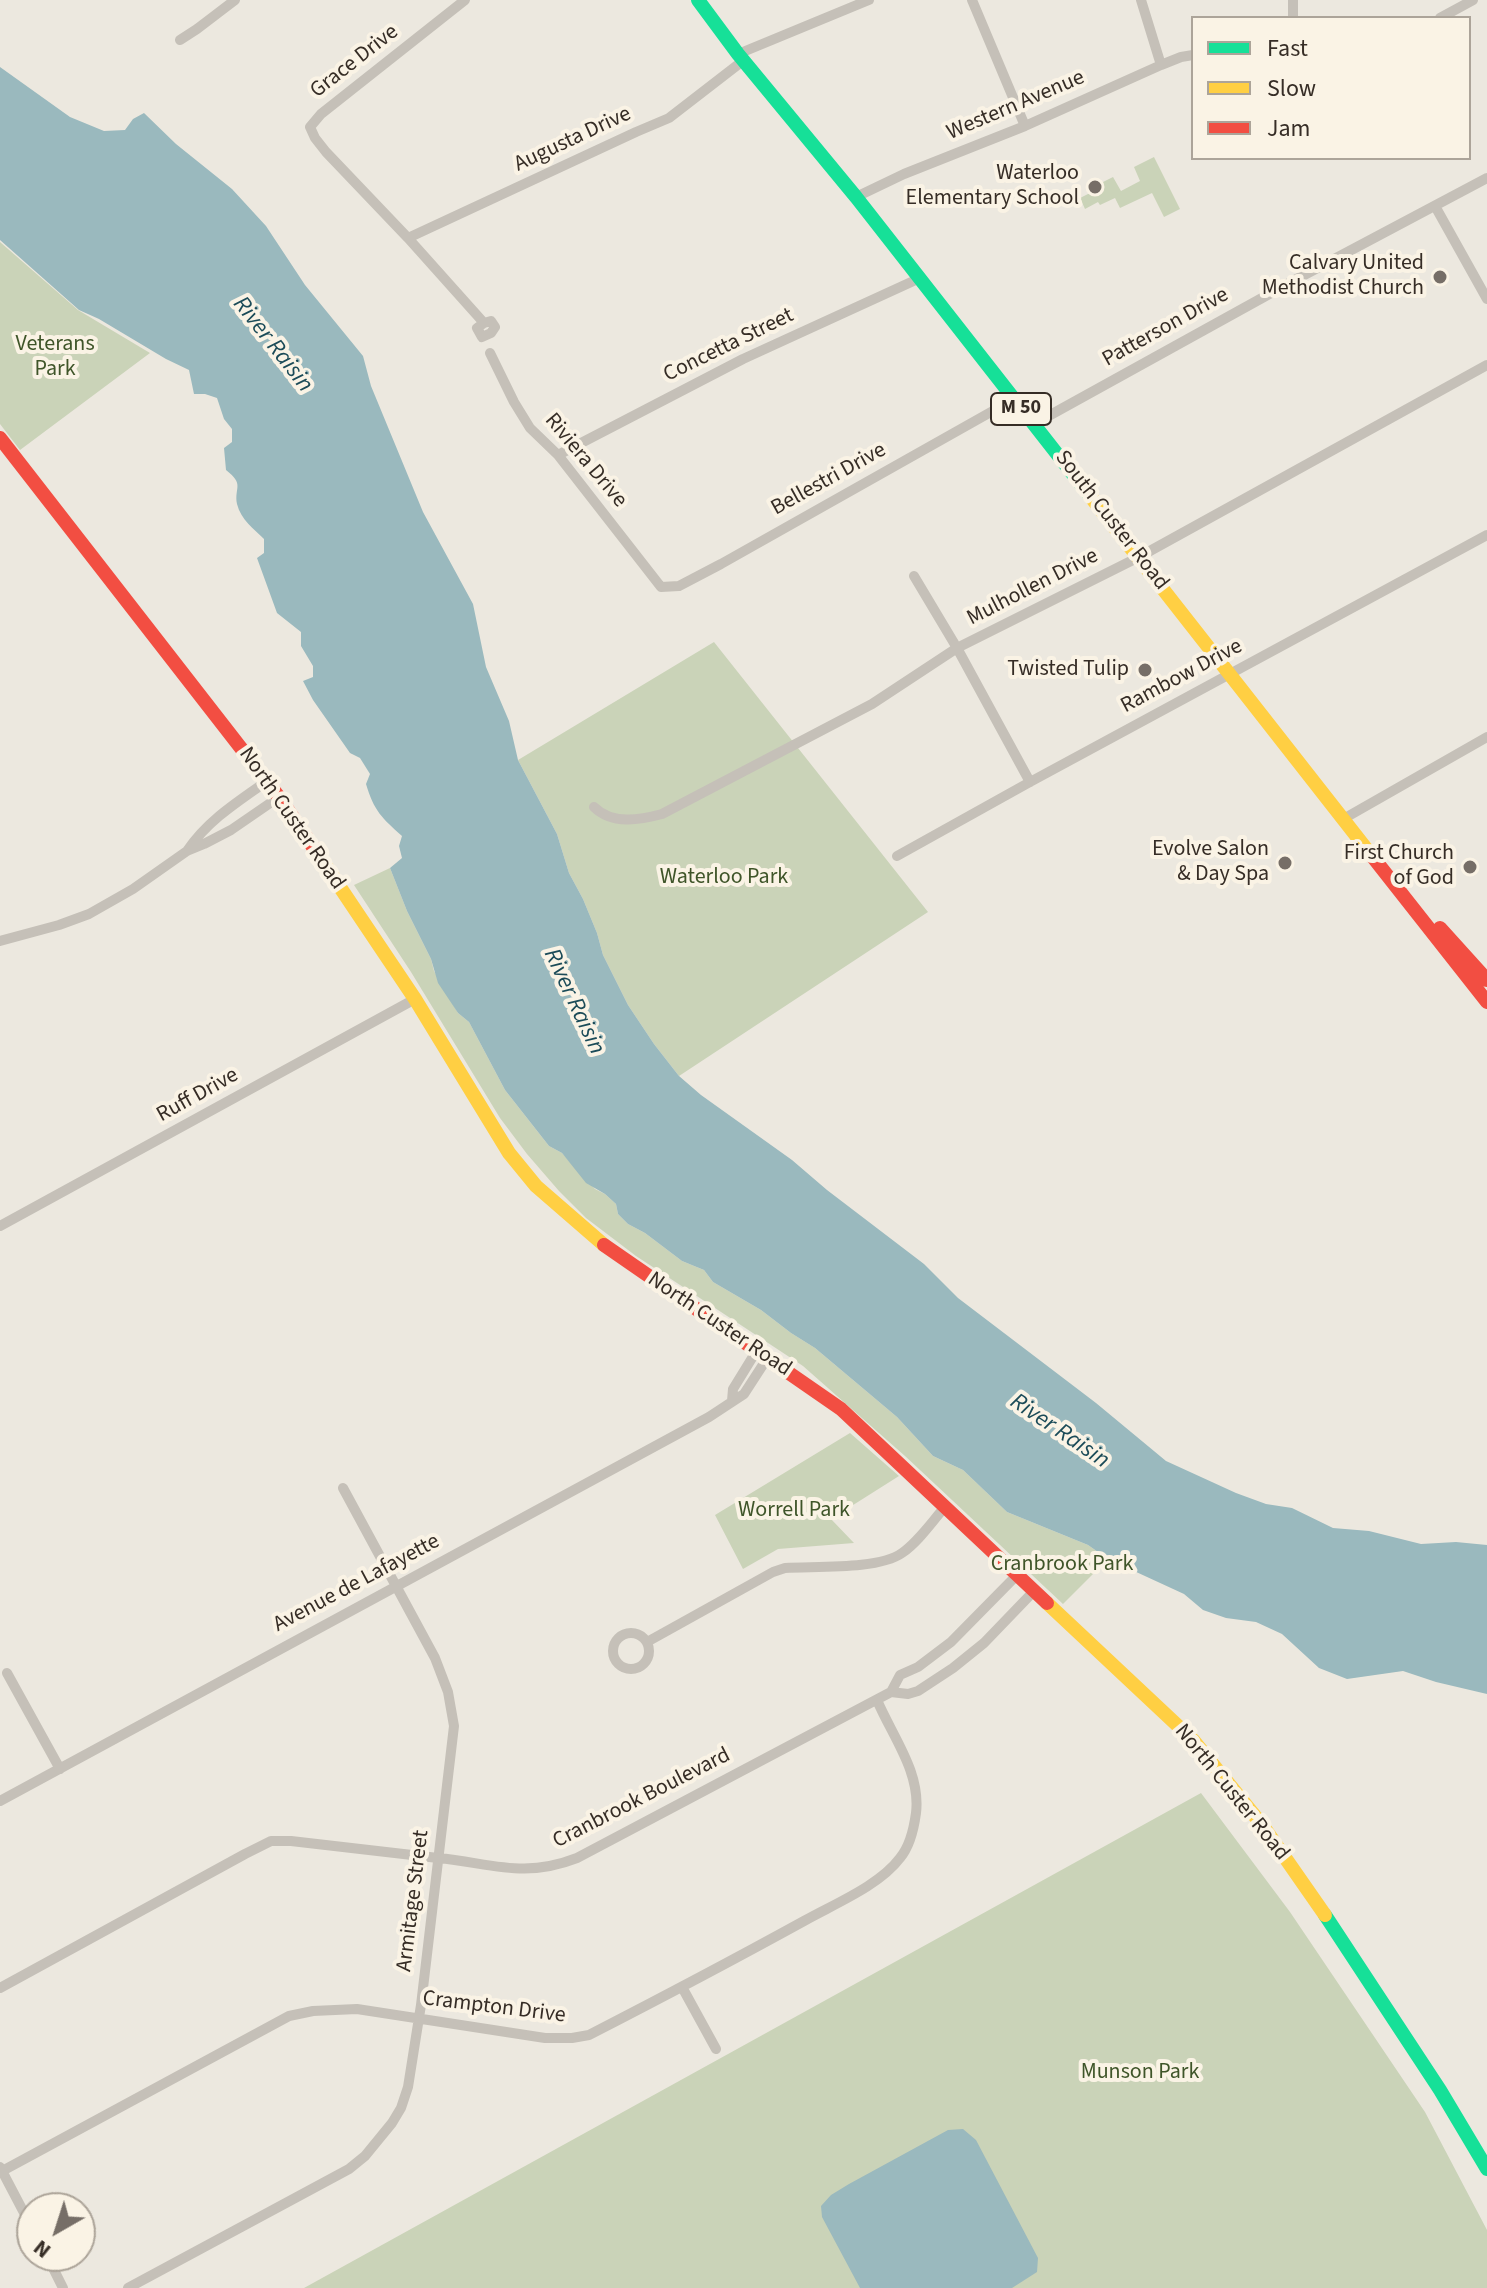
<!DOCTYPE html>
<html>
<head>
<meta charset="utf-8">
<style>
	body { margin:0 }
	#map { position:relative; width:1487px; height:2288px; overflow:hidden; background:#ece8df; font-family:"Source Sans 3",sans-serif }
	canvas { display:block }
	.legend { position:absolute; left:1191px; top:16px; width:280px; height:144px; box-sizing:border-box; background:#faf3e5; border:2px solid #aca499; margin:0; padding:10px 14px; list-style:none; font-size:24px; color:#362d26 }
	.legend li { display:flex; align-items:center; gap:16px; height:40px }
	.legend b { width:40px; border:2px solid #aca499 }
	.north { position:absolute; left:16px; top:2192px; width:80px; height:80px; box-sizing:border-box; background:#faf3e5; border:2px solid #aca499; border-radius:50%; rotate:219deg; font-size:22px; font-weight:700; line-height:32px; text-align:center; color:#362d26 }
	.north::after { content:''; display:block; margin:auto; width:28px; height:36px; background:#766e67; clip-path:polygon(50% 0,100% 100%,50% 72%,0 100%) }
</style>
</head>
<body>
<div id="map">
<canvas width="1487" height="2288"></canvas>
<ul class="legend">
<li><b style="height:10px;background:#16e098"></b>Fast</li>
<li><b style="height:10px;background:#ffcf43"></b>Slow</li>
<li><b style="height:10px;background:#f24e42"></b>Jam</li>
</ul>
<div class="north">N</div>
</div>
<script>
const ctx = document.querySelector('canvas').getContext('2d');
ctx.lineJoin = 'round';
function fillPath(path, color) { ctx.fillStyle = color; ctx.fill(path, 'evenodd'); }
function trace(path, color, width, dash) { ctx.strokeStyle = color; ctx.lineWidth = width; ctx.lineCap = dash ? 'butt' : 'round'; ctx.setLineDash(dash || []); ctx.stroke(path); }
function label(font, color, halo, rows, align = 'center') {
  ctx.font = font + ' "Source Sans 3",sans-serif'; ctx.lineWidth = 8; ctx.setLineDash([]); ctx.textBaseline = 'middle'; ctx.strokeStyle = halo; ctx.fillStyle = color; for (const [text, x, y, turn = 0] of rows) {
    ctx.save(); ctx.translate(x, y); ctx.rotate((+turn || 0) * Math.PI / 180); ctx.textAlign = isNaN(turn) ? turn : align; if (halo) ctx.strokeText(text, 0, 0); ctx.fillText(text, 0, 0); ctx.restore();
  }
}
fillPath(new Path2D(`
	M1154,157L1180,209L1164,217L1152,193L1120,208L1115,198L1100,205L1098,202L1085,209L1080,198L1092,192L1091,188L1113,177L1121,191L1140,181L1134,167Z
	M0,242L78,310L150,353L20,450L0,424Z
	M714,642L928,912L679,1076L654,1044L628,1005L603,955L597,933L583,899L569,873L557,834L518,760Z
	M390,868L407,911L431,959L434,971L458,1013L469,1022L505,1090L549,1146L562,1153L595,1189L605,1194L616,1204L618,1214L628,1224L645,1233L682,1261L704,1270L713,1282L761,1310L791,1333L815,1348L897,1417L933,1456L963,1470L1007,1512L1088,1545L1108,1559L1063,1604L905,1456L803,1366L636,1256L586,1218L559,1191L527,1154L500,1118L411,972L354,885Z
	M850,1433L899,1476L831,1519L854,1543L778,1549L743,1569L715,1515Z
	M1201,1793L1290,1912L1425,2112L1487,2230V2288H304Z`), '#cad3b8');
fillPath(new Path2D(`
	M0,67L70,117L104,131L125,130L133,119L144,113L176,144L232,189L266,226L305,285L363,356L371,386L423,512L473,604L486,667L509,721L518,760L557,834L569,873L583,899L597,933L603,955L628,1005L654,1044L679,1076L701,1095L792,1160L827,1190L924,1264L958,1298L1096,1403L1166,1461L1236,1493L1266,1504L1292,1508L1333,1528L1369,1531L1421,1544L1456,1542L1487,1545V1694L1436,1682L1403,1671L1347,1679L1319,1668L1282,1634L1256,1622L1226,1618L1203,1610L1184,1594L1108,1559L1088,1545L1007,1512L963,1470L933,1456L897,1417L815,1348L791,1333L761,1310L713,1282L704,1270L682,1261L645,1233L628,1224L618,1214L616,1204L605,1194L586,1183L562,1153L549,1146L505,1090L469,1022L458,1013L438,983L431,959L407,911L390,868L402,858L399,846L402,836C382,818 374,811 366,784L370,774L360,758L350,753L313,700L303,681L313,677V666L301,646V632L277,613L257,558L264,553V539C254,529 241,520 237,504C234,487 245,485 226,470L224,448L232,442V429L224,419L217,398L205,394H194L189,370L166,359L99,319L79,310L0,240Z
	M963,2129L976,2140L1038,2258L1037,2272L1012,2288H860L822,2217L821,2206L831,2195L849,2184L948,2130Z`), '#9ab9be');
trace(new Path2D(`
	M465,0L321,114L310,127L315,138L326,152L408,238L484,323L477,328L482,337L491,333L495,327L491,321L484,323
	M972,0L1025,126
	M1141,0L1161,65
	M1293,18V0
	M1440,18L1473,0
	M180,40L197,29L235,0
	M738,54L869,0
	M856,197L904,174L1025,126L1161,65L1181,57L1193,55
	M1435,206L1487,299
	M408,238L636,132L669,118L744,60
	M490,353L514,402L530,428L558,455L661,587L679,586L721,564L1014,399
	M1034,424L1291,282L1487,178
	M558,455L743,359L920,278
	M914,576L957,648L1030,782
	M594,807C612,825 640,820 662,814L872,704L957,648L1139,557L1487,365
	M1345,818L1487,737
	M187,851C207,821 237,802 267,781
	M897,856L1030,782L1487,535
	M0,941L59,925L89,914L133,889L187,851L204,844L231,830L279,797
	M0,1226L415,999
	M732,1401L733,1389L757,1350
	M613 1651a18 18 0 1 1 36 0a18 18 0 1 1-36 0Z
	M647,1642L773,1572L785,1568C816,1566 878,1570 902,1553C918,1542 931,1523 944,1508
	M7,1673L60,1769
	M891,1692L908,1694L918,1691L953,1668L984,1643L1035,1590
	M0,1801L709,1417L744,1394L768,1357
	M682,1987L716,2049
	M0,1988L245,1854L271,1841H291C340,1847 389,1852 438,1858C491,1863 523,1879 577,1858L891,1692L900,1675L918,1667L951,1642L1017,1575
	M0,2167L32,2228
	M2,2171L289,2016L313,2011L357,2009L545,2038H572L589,2035C661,1998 733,1960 804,1921C834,1904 879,1886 900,1858C910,1846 914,1828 916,1813C921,1772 892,1736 877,1700
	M47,2256L63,2288
	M128,2288L349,2169L365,2156L392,2123L401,2108L408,2087L421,2005L454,1726L448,1692L435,1658L343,1488`), '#c5c0b8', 10);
trace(new Path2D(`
	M698,0L738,54L856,197L1090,496
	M1325,1915L1440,2090L1487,2169`), '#16e098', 14);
trace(new Path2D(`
	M1090,496L1372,856
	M313,847L415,999L509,1153L536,1186L604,1245
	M1047,1603L1193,1740L1263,1826L1325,1915`), '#ffcf43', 14);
trace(new Path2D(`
	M0,438L279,797L313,847
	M1372,856L1487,1002
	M1440,928L1487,980
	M604,1245L841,1409L1047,1603`), '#f24e42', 14);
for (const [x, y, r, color] of [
	[1095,187,8,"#766e67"],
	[1440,277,8,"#766e67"],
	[1145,670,8,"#766e67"],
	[1285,863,8,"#766e67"],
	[1470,867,8,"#766e67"]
]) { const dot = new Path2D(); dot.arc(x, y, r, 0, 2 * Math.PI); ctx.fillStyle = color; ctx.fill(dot); trace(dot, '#faf3e5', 3); }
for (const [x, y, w] of [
	[1021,409,60]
]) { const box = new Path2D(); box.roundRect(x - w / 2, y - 16, w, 32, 6); ctx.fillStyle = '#faf3e5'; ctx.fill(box); trace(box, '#362d26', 2); }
label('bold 20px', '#362d26', null, [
	["M 50",1021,409]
]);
label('22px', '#362d26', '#faf3e5', [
	["Grace Drive",355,62,-38],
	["Western Avenue",1016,106,-23],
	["Augusta Drive",573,140,-25],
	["Patterson Drive",1166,328,-29],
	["Concetta Street",729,346,-26],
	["Riviera Drive",585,461,50],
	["Bellestri Drive",829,480,-29],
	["South Custer Road",1111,521,52],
	["Mulhollen Drive",1033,588,-27],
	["Rambow Drive",1182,677,-28],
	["North Custer Road",291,819,55],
	["Ruff Drive",198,1096,-29],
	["North Custer Road",719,1325,34],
	["Avenue de Lafayette",357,1584,-28],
	["North Custer Road",1231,1793,51],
	["Cranbrook Boulevard",642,1799,-27],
	["Armitage Street",414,1901,-83],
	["Crampton Drive",494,2008,7]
]);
label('22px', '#362d26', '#faf3e5', [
	["Waterloo",1079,174],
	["Elementary School",1079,199],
	["Calvary United",1424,264],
	["Methodist Church",1424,289],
	["Twisted Tulip",1129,670],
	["Evolve Salon",1269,850],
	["& Day Spa",1269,875],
	["First Church",1454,854],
	["of God",1454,879]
], 'right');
label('22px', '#3f5529', '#faf3e5', [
	["Veterans",55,345],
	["Park",55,370],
	["Waterloo Park",724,878],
	["Worrell Park",794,1511],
	["Cranbrook Park",1062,1565],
	["Munson Park",1140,2073]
]);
label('italic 24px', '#1b4b58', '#faf3e5', [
	["River Raisin",272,345,52],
	["River Raisin",573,1002,65],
	["River Raisin",1059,1432,34]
]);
</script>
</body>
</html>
